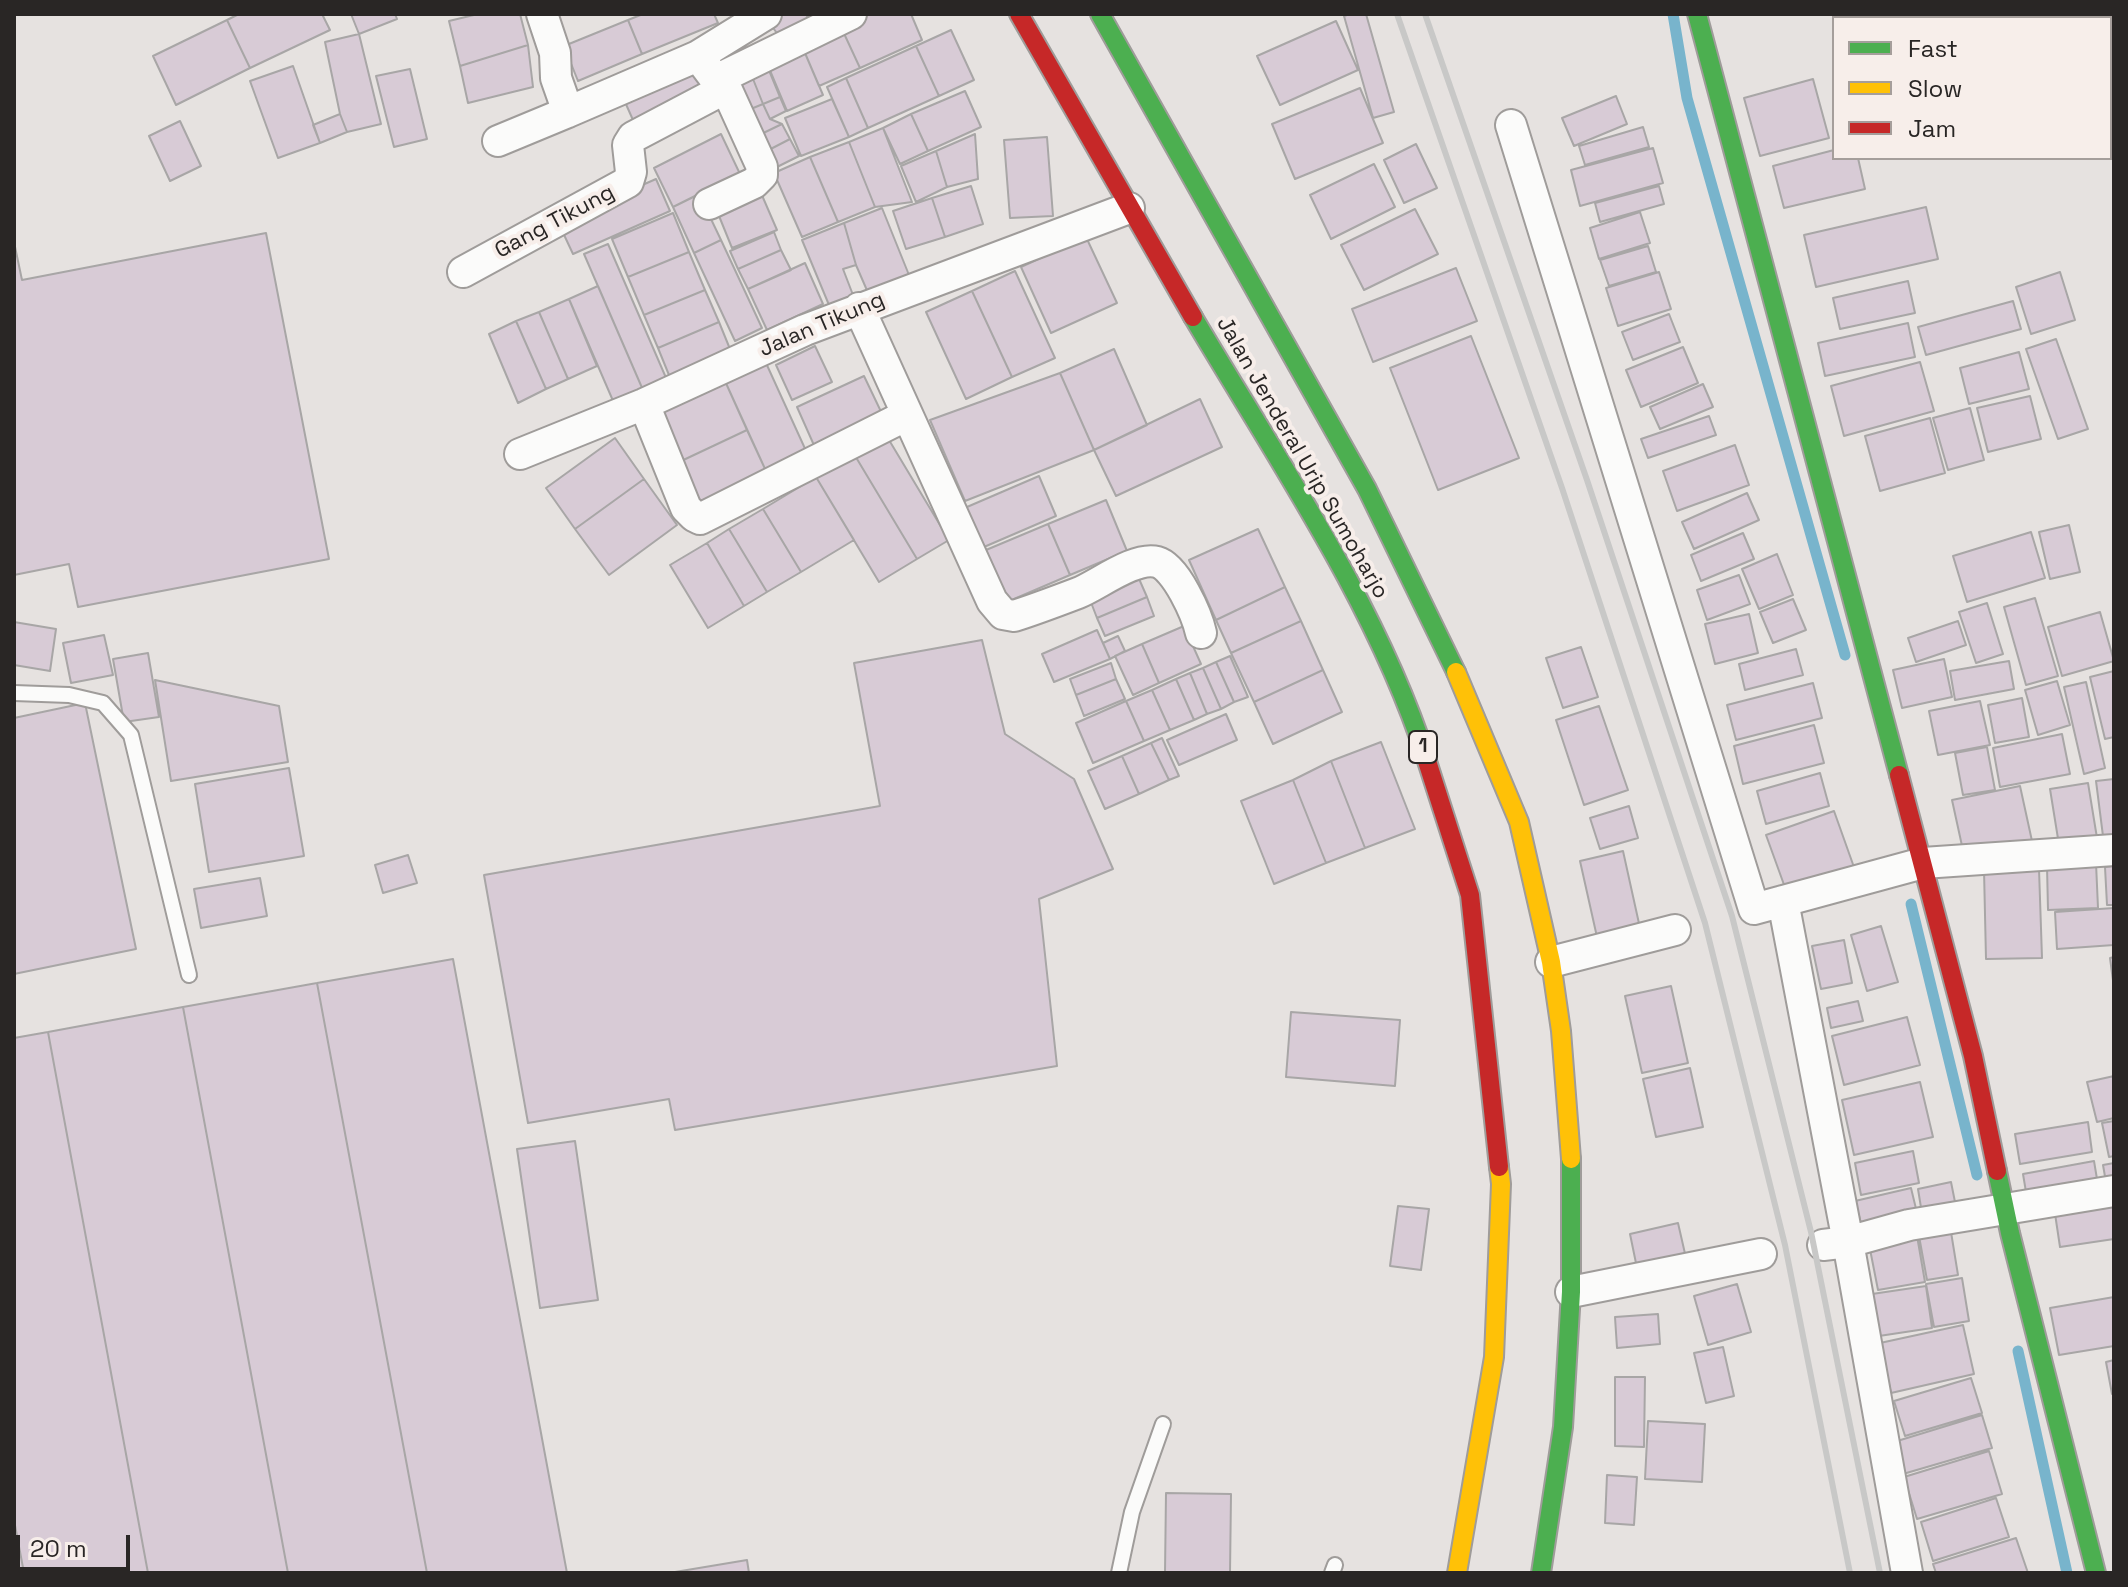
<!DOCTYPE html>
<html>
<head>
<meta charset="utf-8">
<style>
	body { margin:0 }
	#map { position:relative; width:2128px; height:1587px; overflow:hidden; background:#e6e2e0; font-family:"Space Grotesk",sans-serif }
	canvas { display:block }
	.frame { position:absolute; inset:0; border:16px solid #292625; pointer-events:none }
	.legend { position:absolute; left:1832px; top:16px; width:280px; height:144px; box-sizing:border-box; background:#f7eeea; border:2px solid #a59e9b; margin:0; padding:10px 14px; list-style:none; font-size:24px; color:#292625 }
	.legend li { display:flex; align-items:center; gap:16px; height:40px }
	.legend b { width:40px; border:2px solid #a59e9b }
	.scale { position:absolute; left:16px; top:1535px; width:114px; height:36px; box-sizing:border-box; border:4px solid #292625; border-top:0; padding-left:10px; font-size:24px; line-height:28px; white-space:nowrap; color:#292625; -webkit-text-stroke:6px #f7eeea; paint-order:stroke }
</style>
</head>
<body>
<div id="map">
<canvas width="2128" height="1587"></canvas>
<div class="frame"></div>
<ul class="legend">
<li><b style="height:10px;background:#4caf50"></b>Fast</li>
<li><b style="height:10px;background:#ffc107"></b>Slow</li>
<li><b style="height:10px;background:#c62828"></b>Jam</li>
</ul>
<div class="scale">20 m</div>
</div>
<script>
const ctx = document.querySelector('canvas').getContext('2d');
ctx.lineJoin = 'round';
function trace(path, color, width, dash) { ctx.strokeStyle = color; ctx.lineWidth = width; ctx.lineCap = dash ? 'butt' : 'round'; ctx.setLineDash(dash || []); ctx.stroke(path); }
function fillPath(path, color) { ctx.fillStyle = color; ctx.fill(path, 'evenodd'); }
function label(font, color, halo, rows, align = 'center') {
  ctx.font = font + ' "Space Grotesk",sans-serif'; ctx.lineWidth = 8; ctx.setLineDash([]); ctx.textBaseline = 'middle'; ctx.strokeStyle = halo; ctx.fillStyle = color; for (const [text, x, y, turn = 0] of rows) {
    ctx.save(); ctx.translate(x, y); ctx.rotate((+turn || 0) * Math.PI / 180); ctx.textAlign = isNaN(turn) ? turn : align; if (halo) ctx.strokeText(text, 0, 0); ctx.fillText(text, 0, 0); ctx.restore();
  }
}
trace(new Path2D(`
	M1673,14L1687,98L1845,655
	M1911,904L1977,1175
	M2018,1351L2067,1573`), '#78b4cc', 11);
const building = new Path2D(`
	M239,14H322L330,30L250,68L227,20Z
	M351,14H395L397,19L359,34Z
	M478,14H520L528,45L460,66L449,21Z
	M643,14H714L718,23L642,54L628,20Z
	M778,14H806L812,27L782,40L768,21Z
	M869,14H911L922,40L860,68L841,27Z
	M1350,14H1366L1394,112L1373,118L1344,16Z
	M227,20L250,68L176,105L153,56Z
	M628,20L642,54L578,81L564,46Z
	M1336,21L1358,70L1280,105L1257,56Z
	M841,27L860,68L819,86L802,46Z
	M951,30L974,80L939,96L916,46Z
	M359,34L381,124L347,132L340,114L325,42Z
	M528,45L533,87L468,103L460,66Z
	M802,46L823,95L787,111L766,61Z
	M916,46L939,96L868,128L846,78Z
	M697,59L712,95L637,129L621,93Z
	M766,63L780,97L763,104L749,69Z
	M293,66L320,143L278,158L250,81Z
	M410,69L427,139L394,147L376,76Z
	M749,69L763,104L741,113L726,78Z
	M846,78L868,128L849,137L827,87Z
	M1813,79L1829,138L1760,156L1744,98Z
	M1360,88L1383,143L1295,179L1272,124Z
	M965,91L981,127L928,151L911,114Z
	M1616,96L1627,124L1574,146L1562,118Z
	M780,97L786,111L770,119L763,104Z
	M832,99L849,137L801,156L785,118Z
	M763,104L770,119L782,124L753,138L741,113Z
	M340,114L347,132L320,143L313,125Z
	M911,114L928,151L900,164L883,128Z
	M180,121L201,166L170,181L149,136Z
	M782,124L790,139L761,154L753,138Z
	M1643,127L1649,147L1585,165L1579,146Z
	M883,128L912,202L875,207L849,142Z
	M721,134L740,174L673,207L654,168Z
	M975,134L978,179L947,187L936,151Z
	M1047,137L1053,216L1010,218L1004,140Z
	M790,139L799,156L769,171L761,154Z
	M849,142L875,207L838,222L810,157Z
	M1416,144L1437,188L1404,203L1384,160Z
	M1653,148L1663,183L1580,206L1571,170Z
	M1834,150V158H1858L1865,189L1784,208L1773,166Z
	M936,151L947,187L916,202L901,166Z
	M810,157L838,222L802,237L774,173Z
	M1374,164L1395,207L1331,239L1310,195Z
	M656,179L670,211L573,254L558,222Z
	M971,186L983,224L945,237L932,198Z
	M1659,186L1664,204L1600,222L1595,203Z
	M761,193L777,230L732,248L717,211Z
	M699,194L721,240L694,253L673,207Z
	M932,198L945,237L906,249L893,211Z
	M1926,207L1938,259L1816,287L1804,235Z
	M882,208L911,280L869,295L856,265L844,223Z
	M1415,209L1438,254L1364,290L1341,245Z
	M1640,212L1650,243L1599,259L1590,228Z
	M673,213L689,252L628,277L612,239Z
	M844,223L856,265L843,269L853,295L829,305L802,240Z
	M774,232L781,250L738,269L730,251Z
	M266,233L329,559L78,607L69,564L14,575V242L22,280Z
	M1086,237L1117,303L1051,333L1021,267Z
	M721,240L762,328L735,341L694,253Z
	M608,244L670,387L646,397L584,254Z
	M1648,246L1656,272L1609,286L1600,260Z
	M781,250L791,270L748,289L738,269Z
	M689,252L705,290L644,315L628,277Z
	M805,263L823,304L767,330L748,289Z
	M1456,268L1477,321L1373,362L1352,309Z
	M1015,271L1055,358L1012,377L972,291Z
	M1659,272L1671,309L1618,326L1606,288Z
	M2060,272L2075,320L2031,334L2016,287Z
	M1908,281L1915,313L1840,329L1833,298Z
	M598,286L646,397L617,410L569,299Z
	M705,290L719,322L658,348L644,315Z
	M972,291L1012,377L966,399L926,312Z
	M569,299L597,366L568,379L539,312Z
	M2013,301L2021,329L1926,355L1918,327Z
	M539,312L568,379L546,389L516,321Z
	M1669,314L1680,342L1633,360L1622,332Z
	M516,321L546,389L518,403L489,334Z
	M719,322L732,354L671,380L658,348Z
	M1908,323L1915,357L1825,376L1818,343Z
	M1471,336L1519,458L1438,490L1390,368Z
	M2056,339L2088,429L2058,439L2026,349Z
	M815,346L832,382L792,400L776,365Z
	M1683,347L1698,383L1641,407L1626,370Z
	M1114,349L1147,425L1094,450L1060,373Z
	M2019,352L2029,389L1969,404L1960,368Z
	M1920,362L1934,411L1844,436L1831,386Z
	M766,363L807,453L766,471L725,381Z
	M1060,373L1094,450L965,501L930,420Z
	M864,376L885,420L817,452L797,407Z
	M725,381L747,430L677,463L655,413Z
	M1703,384L1713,407L1660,429L1650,407Z
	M2030,396L2041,439L1988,452L1977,408Z
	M1200,399L1222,447L1116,496L1094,450Z
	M1970,408L1984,460L1948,470L1933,418Z
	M1709,416L1716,435L1648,458L1641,439Z
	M1930,418L1945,473L1880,491L1865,436Z
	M747,430L766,471L695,504L677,463Z
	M886,435L949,540L917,559L854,454Z
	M615,438L644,479L575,529L546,488Z
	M1735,445L1749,485L1677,511L1663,471Z
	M854,454L917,559L879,582L816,477Z
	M1039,476L1056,516L977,550L960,510Z
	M816,477L854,540L801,572L763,509Z
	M644,479L677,525L609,575L575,529Z
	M1747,493L1759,520L1694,549L1682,522Z
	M1106,500L1127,551L1070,575L1048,524Z
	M763,509L801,572L767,592L729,529Z
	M1048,524L1070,575L1007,602L986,550Z
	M2069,525L2080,572L2050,579L2039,532Z
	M729,529L767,592L744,606L707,543Z
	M1258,529L1285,587L1216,620L1189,560Z
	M2031,532L2045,578L1967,602L1953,556Z
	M1743,533L1754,559L1701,581L1691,555Z
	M707,543L744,606L708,628L670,565Z
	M1777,554L1793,595L1759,609L1742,569Z
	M1136,572L1147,597L1097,618L1087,592Z
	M1739,575L1750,604L1707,620L1697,590Z
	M1285,587L1301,621L1231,653L1216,620Z
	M1147,597L1154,616L1105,636L1097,618Z
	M2035,598L2058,676L2026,685L2004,607Z
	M1793,599L1806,630L1773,643L1760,612Z
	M1987,603L2003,654L1976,663L1959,612Z
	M2100,612L2114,661L2062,676L2048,627Z
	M1749,614L1758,653L1715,664L1705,624Z
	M1301,621L1323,670L1254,702L1231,653Z
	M1958,621L1966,645L1916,662L1908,638Z
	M14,622L56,629L50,671L14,665Z
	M1184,626L1201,664L1159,683L1142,644Z
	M1097,630L1110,659L1054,682L1042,654Z
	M104,635L113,675L71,683L63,643Z
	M1118,636L1125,651L1110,659L1103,643Z
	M982,640L1005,734L1074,779L1113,869L1039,899L1057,1066L675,1130L669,1099L528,1123L484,875L880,806L854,663Z
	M1142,644L1159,683L1133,695L1115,656Z
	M1581,647L1598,697L1563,708L1546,658Z
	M1796,649L1803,675L1745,690L1739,664Z
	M148,653L159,717L124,722L113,659Z
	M1230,656L1248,697L1234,702L1216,662Z
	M1944,659L1952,697L1902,708L1893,670Z
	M2009,661L2014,689L1955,700L1950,671Z
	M1216,662L1234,702L1221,709L1203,668Z
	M1111,663L1116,679L1076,695L1070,679Z
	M1203,668L1221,709L1207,714L1190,673Z
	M1323,670L1342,712L1273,744L1254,702Z
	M2114,671V737L2105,739L2090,677Z
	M1190,673L1207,714L1194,720L1176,679Z
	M1116,679L1125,699L1084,716L1076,695Z
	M1176,679L1194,720L1170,730L1152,690Z
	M155,680L279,706L288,762L171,781Z
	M2057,681L2070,725L2038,735L2025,690Z
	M2086,682L2105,768L2084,774L2064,687Z
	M1813,683L1822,718L1736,740L1727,705Z
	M1152,690L1170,730L1144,741L1126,701Z
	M2022,698L2029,737L1995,743L1988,705Z
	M1126,701L1144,741L1093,763L1076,723Z
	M1980,701L1990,745L1938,755L1929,711Z
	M85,703L136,949L14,974V718Z
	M1599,706L1628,790L1584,805L1556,720Z
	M1226,714L1237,740L1179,765L1167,740Z
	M1814,725L1824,763L1743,784L1734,746Z
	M2062,734L2070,774L2000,787L1993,748Z
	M1162,738L1179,776L1169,780L1151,743Z
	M1381,742L1415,829L1365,848L1331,761Z
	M1151,743L1169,780L1139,794L1122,756Z
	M1987,747L1995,790L1963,795L1955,753Z
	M1122,756L1139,794L1105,809L1088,771Z
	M1331,761L1365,848L1326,863L1293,780Z
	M289,768L304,856L209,872L195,784Z
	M1820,773L1829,806L1766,824L1757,791Z
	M2114,779V843L2104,844L2096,781Z
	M1293,780L1326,863L1274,884L1241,801Z
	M2088,783L2098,844L2060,851L2050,789Z
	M2020,786L2032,841L1964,855L1952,800Z
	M1629,806L1638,838L1600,849L1590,818Z
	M1834,811L1855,870L1787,893L1766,835Z
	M1623,851L1640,928L1597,937L1580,861Z
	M408,855L417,883L383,893L375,865Z
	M2096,863L2098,908L2048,910L2047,866Z
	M2114,866V905H2107L2105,867Z
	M2039,869L2042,958L1986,959L1984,870Z
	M260,878L267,916L201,928L194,889Z
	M2114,908V945L2057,949L2055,912Z
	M1881,926L1898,982L1867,991L1851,935Z
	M1844,940L1852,983L1821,989L1812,946Z
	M2114,957V988L2110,958Z
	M453,959L567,1573H427L317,983Z
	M317,983L427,1573H288L183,1007Z
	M1671,986L1688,1063L1642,1073L1625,996Z
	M1858,1001L1863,1021L1831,1028L1827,1008Z
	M183,1007L288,1573H148L48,1032Z
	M1291,1012L1400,1020L1395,1086L1286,1077Z
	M1907,1017L1920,1065L1844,1085L1832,1036Z
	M48,1032L148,1573H24L14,1520V1038Z
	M1690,1068L1703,1127L1656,1137L1643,1079Z
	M2114,1076V1118L2097,1122L2087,1082Z
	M1920,1082L1933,1137L1854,1155L1842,1100Z
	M2114,1121V1156L2109,1157L2102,1123Z
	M2088,1122L2092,1152L2020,1164L2015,1134Z
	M575,1141L598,1300L540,1308L517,1149Z
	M1913,1151L1919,1183L1861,1195L1855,1163Z
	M2094,1161L2098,1185L2027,1198L2023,1174Z
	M2114,1163V1187L2107,1188L2103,1165Z
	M1951,1182L1957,1212L1923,1220L1918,1189Z
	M1911,1188L1918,1217L1863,1231L1855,1201Z
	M2114,1199V1239L2060,1247L2054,1207Z
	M1398,1206L1429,1209L1421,1270L1390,1266Z
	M1678,1223L1686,1258L1637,1268L1630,1234Z
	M1916,1230L1925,1282L1878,1290L1868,1239Z
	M1951,1232L1958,1275L1927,1280L1919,1236Z
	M1962,1278L1969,1321L1934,1327L1926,1284Z
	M1737,1284L1751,1332L1708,1345L1694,1296Z
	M1926,1286L1932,1328L1879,1336L1872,1294Z
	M2114,1297V1346L2059,1355L2050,1308Z
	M1658,1314L1660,1344L1617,1348L1615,1317Z
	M1963,1325L1974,1374L1891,1393L1880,1343Z
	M1723,1347L1734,1396L1706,1403L1694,1353Z
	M2114,1360V1394H2112L2106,1362Z
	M1615,1377H1645L1644,1447L1615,1446Z
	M1971,1378L1982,1413L1905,1436L1894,1401Z
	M1982,1415L1992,1448L1903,1474L1894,1442Z
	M1648,1421L1705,1424L1702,1482L1645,1479Z
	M1989,1451L2002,1494L1917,1519L1904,1477Z
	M1607,1475L1637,1477L1634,1525L1605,1523Z
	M1166,1493L1231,1494L1230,1573H1165Z
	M1996,1498L2009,1537L1933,1561L1921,1522Z
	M14,1520L24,1573H14Z
	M2016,1538L2028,1573H1936L1933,1564Z
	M747,1560L749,1573H669Z`);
fillPath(building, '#d8cbd6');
trace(building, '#a8a6a6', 2);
const lane = new Path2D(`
	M14,693L69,695L103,703L131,735L189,975
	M1119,1573L1132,1512L1163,1424
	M1332,1573L1335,1565`);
const street = new Path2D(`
	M542,14L555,53L556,78L568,112L698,56L716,80L851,14
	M698,56L766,14
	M1511,125L1754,909L1923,863L2114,850
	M498,141L568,112
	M709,204L754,183L762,175V167L726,88
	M463,272L628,182L631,172L628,145L633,137L726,88L716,80
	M859,308L992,601L1003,614L1014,616C1036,609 1057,601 1078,593C1098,585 1135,556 1157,562C1176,567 1197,615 1201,633
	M644,404L686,508L694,516L700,519L907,415
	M520,454L644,404L805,330L1129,208
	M1783,901L1848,1242L1907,1573
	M1551,962L1675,930
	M1823,1245L1848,1242L1909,1225L2114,1191
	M1571,1292L1761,1254`);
const fast = new Path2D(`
	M1100,14L1367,489L1456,672
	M1697,14L1899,775
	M1193,317C1275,456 1377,605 1426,758
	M1997,1171L2010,1233L2096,1573
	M1541,1573L1563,1427L1571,1292V1159`);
const slow = new Path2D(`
	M1456,672L1519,822L1551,962L1561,1031L1571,1159
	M1457,1573L1494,1357L1501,1184L1499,1167`);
const jam = new Path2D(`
	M1019,14L1193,317
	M1426,758L1470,895L1499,1167
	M1899,775L1973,1056L1997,1171`);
trace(lane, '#9f9c9a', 18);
trace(street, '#9f9c9a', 34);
trace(fast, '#9f9c9a', 22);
trace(slow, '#9f9c9a', 22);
trace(jam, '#9f9c9a', 22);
trace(lane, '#fbfbfa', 14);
trace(street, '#fbfbfa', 30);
trace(fast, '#4caf50', 18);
trace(slow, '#ffc107', 18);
trace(jam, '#c62828', 18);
trace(new Path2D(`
	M1397,14L1562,488L1705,923L1785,1245L1850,1573
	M1425,14L1587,480L1732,916L1811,1232L1880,1573`), '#c8c8c7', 6);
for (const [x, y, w] of [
	[1423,747,28]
]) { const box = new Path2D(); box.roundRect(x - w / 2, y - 16, w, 32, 6); ctx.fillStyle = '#f7eeea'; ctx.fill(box); trace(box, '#292625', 2); }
label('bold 20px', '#292625', null, [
	["1",1423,747]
]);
label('22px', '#292625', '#f7eeea', [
	["Gang Tikung",555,222,-28],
	["Jalan Tikung",822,325,-23],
	["Jalan Jenderal Urip Sumoharjo",1302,458,60]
]);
</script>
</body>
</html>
